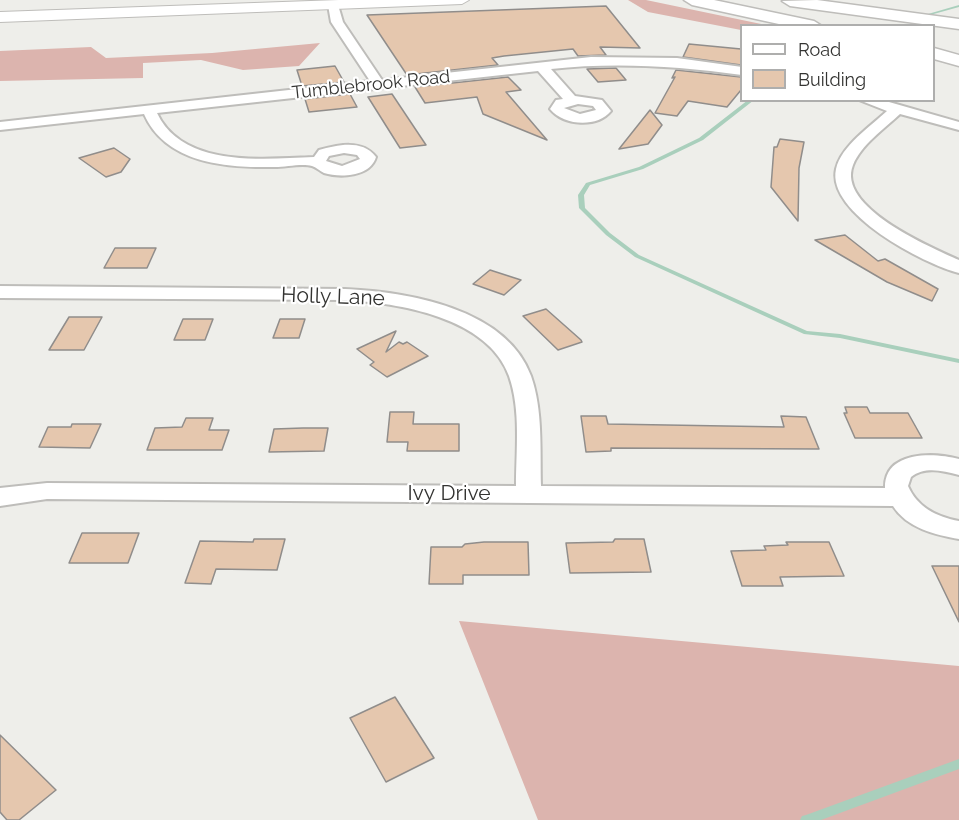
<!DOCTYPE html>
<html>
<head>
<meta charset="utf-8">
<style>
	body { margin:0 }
	#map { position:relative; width:959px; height:820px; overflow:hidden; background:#eeeeea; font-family:Raleway,sans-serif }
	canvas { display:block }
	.legend { position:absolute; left:740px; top:24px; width:195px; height:78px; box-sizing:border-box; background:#fff; border:2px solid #aeaead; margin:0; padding:8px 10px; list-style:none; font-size:18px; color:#343432 }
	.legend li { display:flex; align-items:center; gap:12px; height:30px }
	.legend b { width:30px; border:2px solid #aeaead }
</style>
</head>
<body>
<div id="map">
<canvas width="959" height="820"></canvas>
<ul class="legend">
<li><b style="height:8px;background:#fff"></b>Road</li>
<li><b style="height:16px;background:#e5c7ae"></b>Building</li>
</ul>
</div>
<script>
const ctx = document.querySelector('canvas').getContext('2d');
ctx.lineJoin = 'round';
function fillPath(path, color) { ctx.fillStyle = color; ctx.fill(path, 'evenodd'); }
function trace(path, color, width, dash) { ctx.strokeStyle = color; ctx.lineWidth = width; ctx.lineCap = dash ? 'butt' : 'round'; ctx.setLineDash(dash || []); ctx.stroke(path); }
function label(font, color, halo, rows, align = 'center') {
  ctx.font = font + ' Raleway,sans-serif'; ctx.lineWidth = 4.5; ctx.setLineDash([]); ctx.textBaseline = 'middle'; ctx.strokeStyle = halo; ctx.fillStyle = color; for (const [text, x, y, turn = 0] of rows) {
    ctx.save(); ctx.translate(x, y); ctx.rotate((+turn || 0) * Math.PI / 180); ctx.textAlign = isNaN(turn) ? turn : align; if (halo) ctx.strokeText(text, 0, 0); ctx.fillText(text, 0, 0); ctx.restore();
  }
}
fillPath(new Path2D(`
	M628,0H646L766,25L742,26L741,30L648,12Z
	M320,43L299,66L243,70L201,60L143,63V78L0,81V51L91,47L106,58L212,53Z
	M459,621L959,666V820H538Z`), '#dcb4ae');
fillPath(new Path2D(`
	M959,5V7L930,15L928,14Z
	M748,100H754L703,140L643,169L590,185L584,195L585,208L610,233L639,255L807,331L840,334L959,359V363L840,338L804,334L635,257L606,235L579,208L578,195L586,183L639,167L699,138Z
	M959,759V769L821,820H800L802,816L806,815Z`), '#a9cfbc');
const building = new Path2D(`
	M606,6L640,48L600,47L606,55L578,56L573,49L504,56L492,58L498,65L407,75L367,15Z
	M689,44L741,49V65L683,57Z
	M335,66L344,82L302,86L297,70Z
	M616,68L626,80L598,82L587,69Z
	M676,70L741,77V90L727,107L688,101L677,116L655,113L675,77L672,78Z
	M508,77L521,90L506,92L547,140L483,114L477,97L425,103L415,87Z
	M350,94L357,107L309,112L305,99Z
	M392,94L426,145L400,148L368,97Z
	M650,110L662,125L648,144L619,149Z
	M780,139L804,142L799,168L798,221L771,187L774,147H777Z
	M114,148L130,159L121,172L106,177L79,158Z
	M845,235L878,261L885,259L938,289L932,301L887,282L815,240Z
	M115,248H156L147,268H104Z
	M490,270L521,280L504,295L473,284Z
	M546,309L581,340L582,342L558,350L523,316Z
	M69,317H102L84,350H49Z
	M183,319H213L205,340H174Z
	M280,319H305L299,338H273Z
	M396,331L386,352L399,342L403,344L407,342L428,356L387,377L370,365L374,362L357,349Z
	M845,407H867L870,413H908L922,438H855L844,413H847Z
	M390,412H414L413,424H459V451H407L408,442H387Z
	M581,416H606L608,424L784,427L781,416L806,417L819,449L611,448V451L586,452Z
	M186,418H213L209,430H229L222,450H147L155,428L182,427Z
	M72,424H101L90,448L39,447L48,427H71Z
	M303,428H328L324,451L269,452L274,429Z
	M82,533H139L128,563H69Z
	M254,539H285L277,570L216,569L211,584L185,583L200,541L253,542Z
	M615,539H644L651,572L570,573L566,543L613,542Z
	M484,542H528L529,575H463V584H429L431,547H462L465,544Z
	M786,542H829L844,576L780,577L783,586H742L731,551L766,550L764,546L788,545Z
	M932,566H959V622Z
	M395,697L434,758L386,782L350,718Z
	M0,735L56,790L19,820H7L0,812Z`);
fillPath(building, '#e5c7ae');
trace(building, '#908d8b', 1.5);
const street = new Path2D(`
	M333,2L338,5L343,22L382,80L591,57L677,58L742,67V75C677,66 615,62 551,69L575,96L602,100L611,111C597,128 564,126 550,109L556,100L563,99L538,71L157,113C183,168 263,159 314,157L319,150C338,145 362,139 376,157C370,177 340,178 324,173C320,171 316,167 312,166C302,163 286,167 275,167C227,168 166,164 144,114L0,130V122L370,81L331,22L328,5ZM578,104L593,106L596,110L580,114L564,108ZM344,153L357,155L360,159L342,166L326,161L329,156Z
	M859,100H882L959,122V130L900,114C884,129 861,145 853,165C836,207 930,247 959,260V273C924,264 826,213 836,169C841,146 871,126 887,111Z
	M0,286L345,289C408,292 506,308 531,376C543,410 540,450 541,486L885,488C884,451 933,452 959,459V475C943,471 925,466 911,477L908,486C917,507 937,517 959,521V539C935,535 907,528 893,506L47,499L0,506V488L47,483L516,486C516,450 521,410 509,376C488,317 398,303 345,300L0,298Z`);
const secondary = new Path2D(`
	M339,0H469L462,4L0,22V12Z`);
const highway = new Path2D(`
	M684,0H714L814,21L822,26H788L692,5Z
	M817,0L959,19V29L790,6L782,1Z
	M934,48L959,55V66L934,59Z`);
trace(street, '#bebdba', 4);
trace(secondary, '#bebdba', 2);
trace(highway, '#bebdba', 3);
fillPath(street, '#fff');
fillPath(secondary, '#fff');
fillPath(highway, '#fff');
label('18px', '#343432', '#fff', [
	["Tumblebrook Road",371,85,-6]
]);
label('21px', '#343432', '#fff', [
	["Holly Lane",333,297,2],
	["Ivy Drive",449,494]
]);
</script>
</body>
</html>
